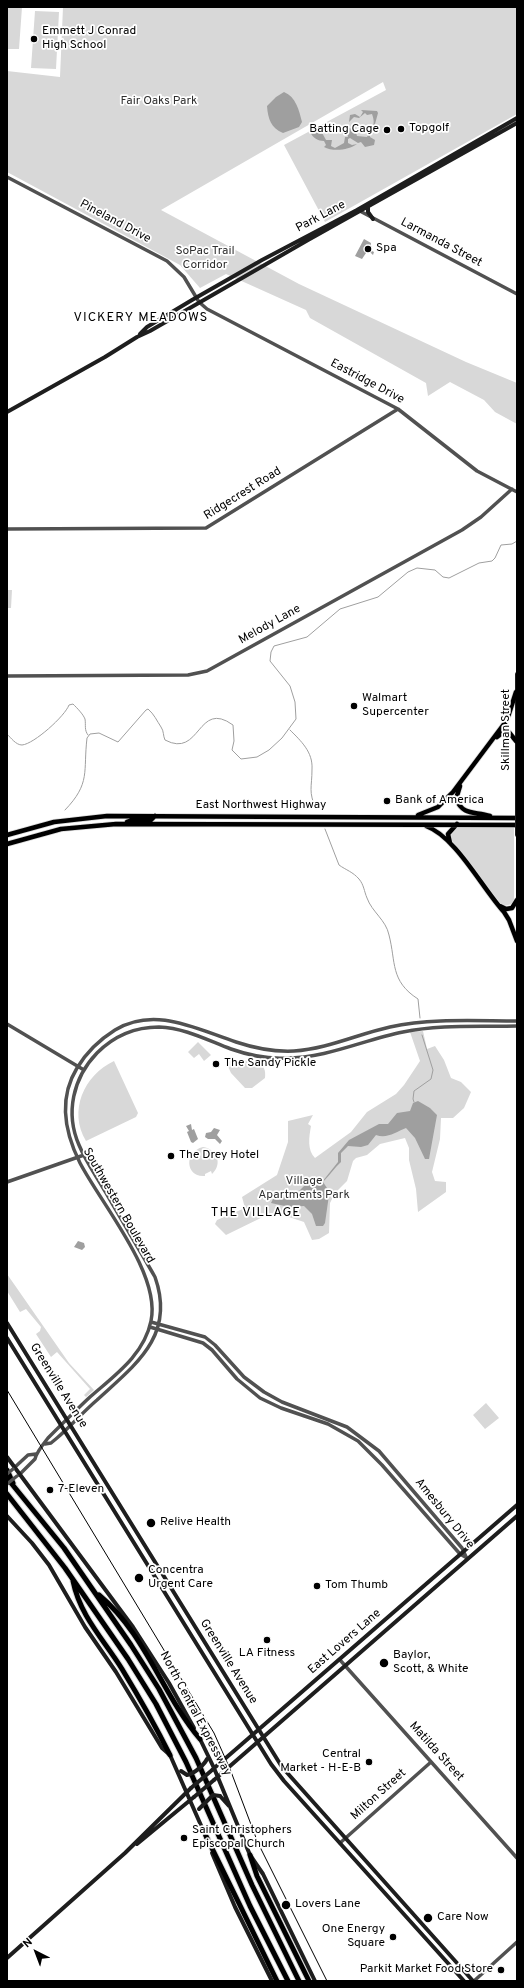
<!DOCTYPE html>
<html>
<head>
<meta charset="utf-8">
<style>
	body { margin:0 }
	#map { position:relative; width:524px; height:1988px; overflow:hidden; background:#fff; font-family:Overpass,sans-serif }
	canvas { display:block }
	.frame { position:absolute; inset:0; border:8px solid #000; pointer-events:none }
	.north { position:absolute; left:16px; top:1932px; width:40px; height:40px; -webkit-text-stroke:3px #fff; paint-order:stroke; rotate:318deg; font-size:11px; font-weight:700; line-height:16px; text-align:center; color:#000 }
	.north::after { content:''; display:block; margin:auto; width:14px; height:18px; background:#000; clip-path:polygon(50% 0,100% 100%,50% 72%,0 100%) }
</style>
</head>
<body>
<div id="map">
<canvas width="524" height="1988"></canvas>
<div class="frame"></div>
<div class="north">N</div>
</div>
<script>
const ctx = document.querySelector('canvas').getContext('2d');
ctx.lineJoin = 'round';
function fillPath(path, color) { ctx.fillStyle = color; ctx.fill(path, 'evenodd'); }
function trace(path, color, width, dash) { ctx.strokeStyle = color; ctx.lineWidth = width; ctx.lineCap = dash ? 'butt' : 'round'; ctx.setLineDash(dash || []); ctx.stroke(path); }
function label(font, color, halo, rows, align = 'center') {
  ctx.font = font + ' Overpass,sans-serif'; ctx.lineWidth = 3.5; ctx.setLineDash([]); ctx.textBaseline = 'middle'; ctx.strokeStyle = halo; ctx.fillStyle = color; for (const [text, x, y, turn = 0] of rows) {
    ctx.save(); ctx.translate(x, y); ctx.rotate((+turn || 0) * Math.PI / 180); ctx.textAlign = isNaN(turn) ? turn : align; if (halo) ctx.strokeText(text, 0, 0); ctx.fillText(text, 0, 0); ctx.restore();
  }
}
fillPath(new Path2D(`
	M7,7H22L19,49H7Z
	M63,7H517V114L325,222L284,145L386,90L383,82L161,210L299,284L466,362L517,383V424L495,412L484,400L450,382L428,396L426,383L310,318L306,310L226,274L200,288L180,265L7,172V71L60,77Z
	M35,11L59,12L56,69L31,68Z
	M7,590H12L11,608H7Z
	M455,828H514V899L512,904L504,906L500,903L451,840L450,833Z
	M423,1031L427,1049L435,1046L444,1060L451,1078L461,1082L471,1092L464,1108L453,1118H441L440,1139L432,1172L435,1181L446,1182V1192L418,1212L416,1189L409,1160V1148L405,1138L380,1144L367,1155L356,1158L353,1161L347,1181L335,1193L330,1203L329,1233L319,1239L312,1240L304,1222L280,1214L271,1213L226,1235L215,1224L217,1220L245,1208L242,1197L277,1175L288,1142V1121L313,1115L308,1124L311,1126C309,1137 307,1150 315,1158L351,1132L367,1112L396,1094L404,1085L420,1061L410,1032Z
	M198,1042L211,1055L204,1061L199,1054L194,1058L188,1052Z
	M114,1061L138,1113L136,1117L86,1141C68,1111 84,1075 114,1061Z
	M232,1061C246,1061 268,1058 265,1078L252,1088H245L231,1073L226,1062Z
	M203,1147C217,1149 223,1164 212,1174L211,1171L205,1174V1176C186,1178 183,1152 203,1147Z
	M7,1274L69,1363L94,1390L86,1397L84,1395L90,1389L57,1352L51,1357L36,1334L40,1331L41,1327L26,1309L20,1312L7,1291Z
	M486,1403L499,1418L485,1429L473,1415Z`), '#d8d8d8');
fillPath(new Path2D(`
	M284,92C296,97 299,110 302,122L299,127L283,133C271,128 268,119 267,106L276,97Z
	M361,110L377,111L378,113L375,124L370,133V137L375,140L374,145L365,147L361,142L358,143L350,138L348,139V143L352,145L357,144C349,150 333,152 324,147L326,145L324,141C318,141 313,138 310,132L320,129L326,140H332L331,146L335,148L344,143L345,137H348L346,129L344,128L340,130L339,128L345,124L344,127L355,129L357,136L367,137L369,133L367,130C376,127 374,120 372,114L367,115L365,113L359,118L354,117L349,122L350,115L355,114L360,117L363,112Z
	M364,239L371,243L370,250L374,252L373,255L368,250L362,259L355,256Z
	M418,1101L430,1108L437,1115L429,1159H425L415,1138L406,1128C396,1132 387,1139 376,1135L368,1145L361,1147L348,1146L341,1153V1162C334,1168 330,1175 323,1182L329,1191V1195L325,1223L323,1226H316L312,1214L304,1206L289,1207L271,1203L273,1199L291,1196L299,1191L309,1181L318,1179L322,1182L338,1162V1153L349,1140L379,1124H388L397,1113L410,1111L413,1103Z
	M191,1124L192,1130L194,1129L198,1139L193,1143L191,1142L187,1132L189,1131L186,1126Z
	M214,1128L220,1130L217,1135L222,1141L220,1144L215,1139H208L205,1137L206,1133L211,1132Z
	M78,1241L84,1243L85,1247L82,1250L74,1247Z`), '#9f9f9f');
trace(new Path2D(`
	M290,730C301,741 313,752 312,769C312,788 308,791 316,809
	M7,734C11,738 16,745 22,745C34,744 65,716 69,705L73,704C77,708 83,714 85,719C86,725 84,730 88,735
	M65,810C91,783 83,772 87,738L90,734L99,733L118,742L146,710L148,709C154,714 157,721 161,727C164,731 163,736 165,740C201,759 197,699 233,725L234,741L232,750L241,759L257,757L269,750L282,738L296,719L295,702L290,686L270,661L271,652L274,646L307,637L340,609L378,597L408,572L417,568L435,570L443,577L449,578L479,563L492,561L495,558L501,545L512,544L517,541
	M325,829L339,865C346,870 353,872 359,879C364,885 364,891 367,898C372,912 386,920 389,935C396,962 390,981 418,999L420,1018
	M414,1102L413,1099L414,1091L431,1079L433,1070L422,1035`), '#9f9f9f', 1);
const primary = new Path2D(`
	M497,737L502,733L508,731L516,741
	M460,786L456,799C463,816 475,811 490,816
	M418,815L438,807L453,792L507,720L516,692
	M127,822L133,820H151L155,816
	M426,826C456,837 482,888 504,912L509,920L517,941
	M7,835L54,822L107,816L517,818
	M450,843L448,834L457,824
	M7,844L61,829L116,824L517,825
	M500,906L506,909L512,908L517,900`);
const motorway = new Path2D(`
	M7,1470L13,1483
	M7,1478L64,1548L131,1645L159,1689L196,1758L252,1885L299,1981
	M7,1494L65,1568L128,1659L156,1704L186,1762L250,1906L288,1981
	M73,1581C80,1616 104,1640 122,1669C139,1697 155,1725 170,1755
	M99,1595C145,1633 162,1694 200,1739
	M206,1836L277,1981
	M250,1855L257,1876L309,1981`);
trace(primary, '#dbdbdb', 6);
trace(motorway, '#dbdbdb', 7);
trace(new Path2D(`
	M7,177L167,261L184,277L199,302L207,309L398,409L477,471L517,492
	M358,210L517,294
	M7,529L206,528L398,409
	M7,676L188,675L207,671L462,530L481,517L512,489
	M7,1024L84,1070
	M7,1182L84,1155
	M151,1322L205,1337L215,1345L244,1377L264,1392L282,1402L347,1427L379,1451L462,1548L467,1559
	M150,1327L203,1343L212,1350L237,1379L260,1398L281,1408L328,1424L358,1441L382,1465L460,1554L467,1558
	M45,1444L51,1443L57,1438C71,1426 83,1412 97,1400C135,1365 176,1336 155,1277C139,1249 122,1221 106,1193C97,1177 86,1162 79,1145C65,1113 73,1078 97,1053C114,1036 135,1027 159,1027C185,1028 207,1040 231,1049C248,1055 268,1059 286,1058C327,1058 363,1040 403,1032C440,1024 479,1027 517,1026
	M14,1468L28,1455L36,1454
	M19,1475L35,1459C36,1454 44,1443 48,1438C62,1424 76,1410 90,1397C115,1375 144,1355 151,1321C161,1274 102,1205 80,1163C65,1133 58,1099 77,1068C86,1053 99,1040 115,1030C155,1006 196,1029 236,1042C254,1048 274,1052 294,1051C327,1049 358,1034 390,1027C432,1018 475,1021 517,1021
	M340,1660L517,1858
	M340,1843L431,1762
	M474,1981L517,1942`), '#515151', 3.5);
trace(new Path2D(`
	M368,207V212L373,219
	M140,334L147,327L192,300L262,260L357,210L517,118
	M7,412L105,357L137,337L150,331L308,240L517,123
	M517,805V674
	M7,1323L282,1767L473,1981
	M7,1338L271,1764L284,1781L464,1981
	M7,1457L133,1627L169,1683L194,1728
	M7,1516L32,1543L49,1565L85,1627L116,1672L162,1748L170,1755L207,1839
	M199,1737L214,1768L250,1855L263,1874L315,1981
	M212,1770L517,1505
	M214,1780L517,1516
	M220,1796L229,1806
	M137,1844L194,1797
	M212,1853L235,1907L272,1981
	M7,1958L125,1853L191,1788`), '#1e1e1e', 4);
trace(primary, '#000', 4.5);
trace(motorway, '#000', 5);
trace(new Path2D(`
	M7,1390L214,1733L230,1769L258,1843L327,1981`), '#000', 1);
trace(new Path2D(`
	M7,1474L13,1469
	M7,1484L17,1476`), '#515151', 3.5);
trace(new Path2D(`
	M517,805V835
	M181,1771L187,1775C194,1774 204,1765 207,1759
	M191,1788L211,1771
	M194,1797L214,1780
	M199,1809L213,1795L220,1796`), '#1e1e1e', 4);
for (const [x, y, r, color] of [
	[34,39,4,"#000"],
	[401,129,4,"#000"],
	[387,130,4,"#000"],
	[368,249,4,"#000"],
	[354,706,4,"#000"],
	[387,801,4,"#000"],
	[216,1064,4,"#000"],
	[171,1156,4,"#000"],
	[50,1490,4,"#000"],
	[151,1523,5,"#000"],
	[139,1578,5,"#000"],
	[317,1586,4,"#000"],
	[267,1640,4,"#000"],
	[384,1663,5,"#000"],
	[369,1762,4,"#000"],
	[184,1838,4,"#000"],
	[286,1905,5,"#000"],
	[428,1918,5,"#000"],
	[393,1937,4,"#000"],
	[501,1970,4,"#000"]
]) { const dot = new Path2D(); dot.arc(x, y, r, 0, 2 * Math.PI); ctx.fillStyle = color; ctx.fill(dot); trace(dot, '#fff', 1.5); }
label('12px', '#000', '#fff', [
	["Emmett J Conrad",42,32],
	["High School",42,46],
	["Topgolf",409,129],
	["Batting Cage",379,130,"right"],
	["Spa",376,249],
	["Walmart",362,699],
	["Supercenter",362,713],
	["Bank of America",395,801],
	["The Sandy Pickle",224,1064],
	["The Drey Hotel",179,1156],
	["7-Eleven",58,1490],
	["Relive Health",160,1523],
	["Concentra",148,1571],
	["Urgent Care",148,1585],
	["Tom Thumb",325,1586],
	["LA Fitness",267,1654,"center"],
	["Baylor,",393,1656],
	["Scott, & White",393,1670],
	["Central",361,1755,"right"],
	["Market - H-E-B",361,1769,"right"],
	["Saint Christophers",192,1831],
	["Episcopal Church",192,1845],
	["Lovers Lane",295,1905],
	["Care Now",437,1918],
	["One Energy",385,1930,"right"],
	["Square",385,1944,"right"],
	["Parkit Market Food Store",493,1970,"right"]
], 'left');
label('12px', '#2f2f2f', '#fff', [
	["Fair Oaks Park",159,102],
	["SoPac Trail",205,252],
	["Corridor",205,266],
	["Village",304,1182],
	["Apartments Park",304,1196]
]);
label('12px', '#000', '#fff', [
	["Park Lane",321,217,-28],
	["Pineland Drive",115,222,28],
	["Larmanda Street",441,243,28],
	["Eastridge Drive",367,382,28],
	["Ridgecrest Road",243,494,-32],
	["Melody Lane",270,625,-29],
	["Skillman Street",507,730,-90],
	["East Northwest Highway",261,806],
	["Southwestern Boulevard",118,1206,60],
	["Greenville Avenue",58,1386,58],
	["Amesbury Drive",444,1514,51],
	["East Lovers Lane",345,1642,-41],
	["Greenville Avenue",228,1662,58],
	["North Central Expressway",195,1714,62],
	["Matilda Street",436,1752,48],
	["Milton Street",379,1795,-42]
]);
ctx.letterSpacing = '1px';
label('13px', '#000', '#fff', [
	["VICKERY MEADOWS",141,318],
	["THE VILLAGE",256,1213]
]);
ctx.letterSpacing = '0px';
</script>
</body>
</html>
